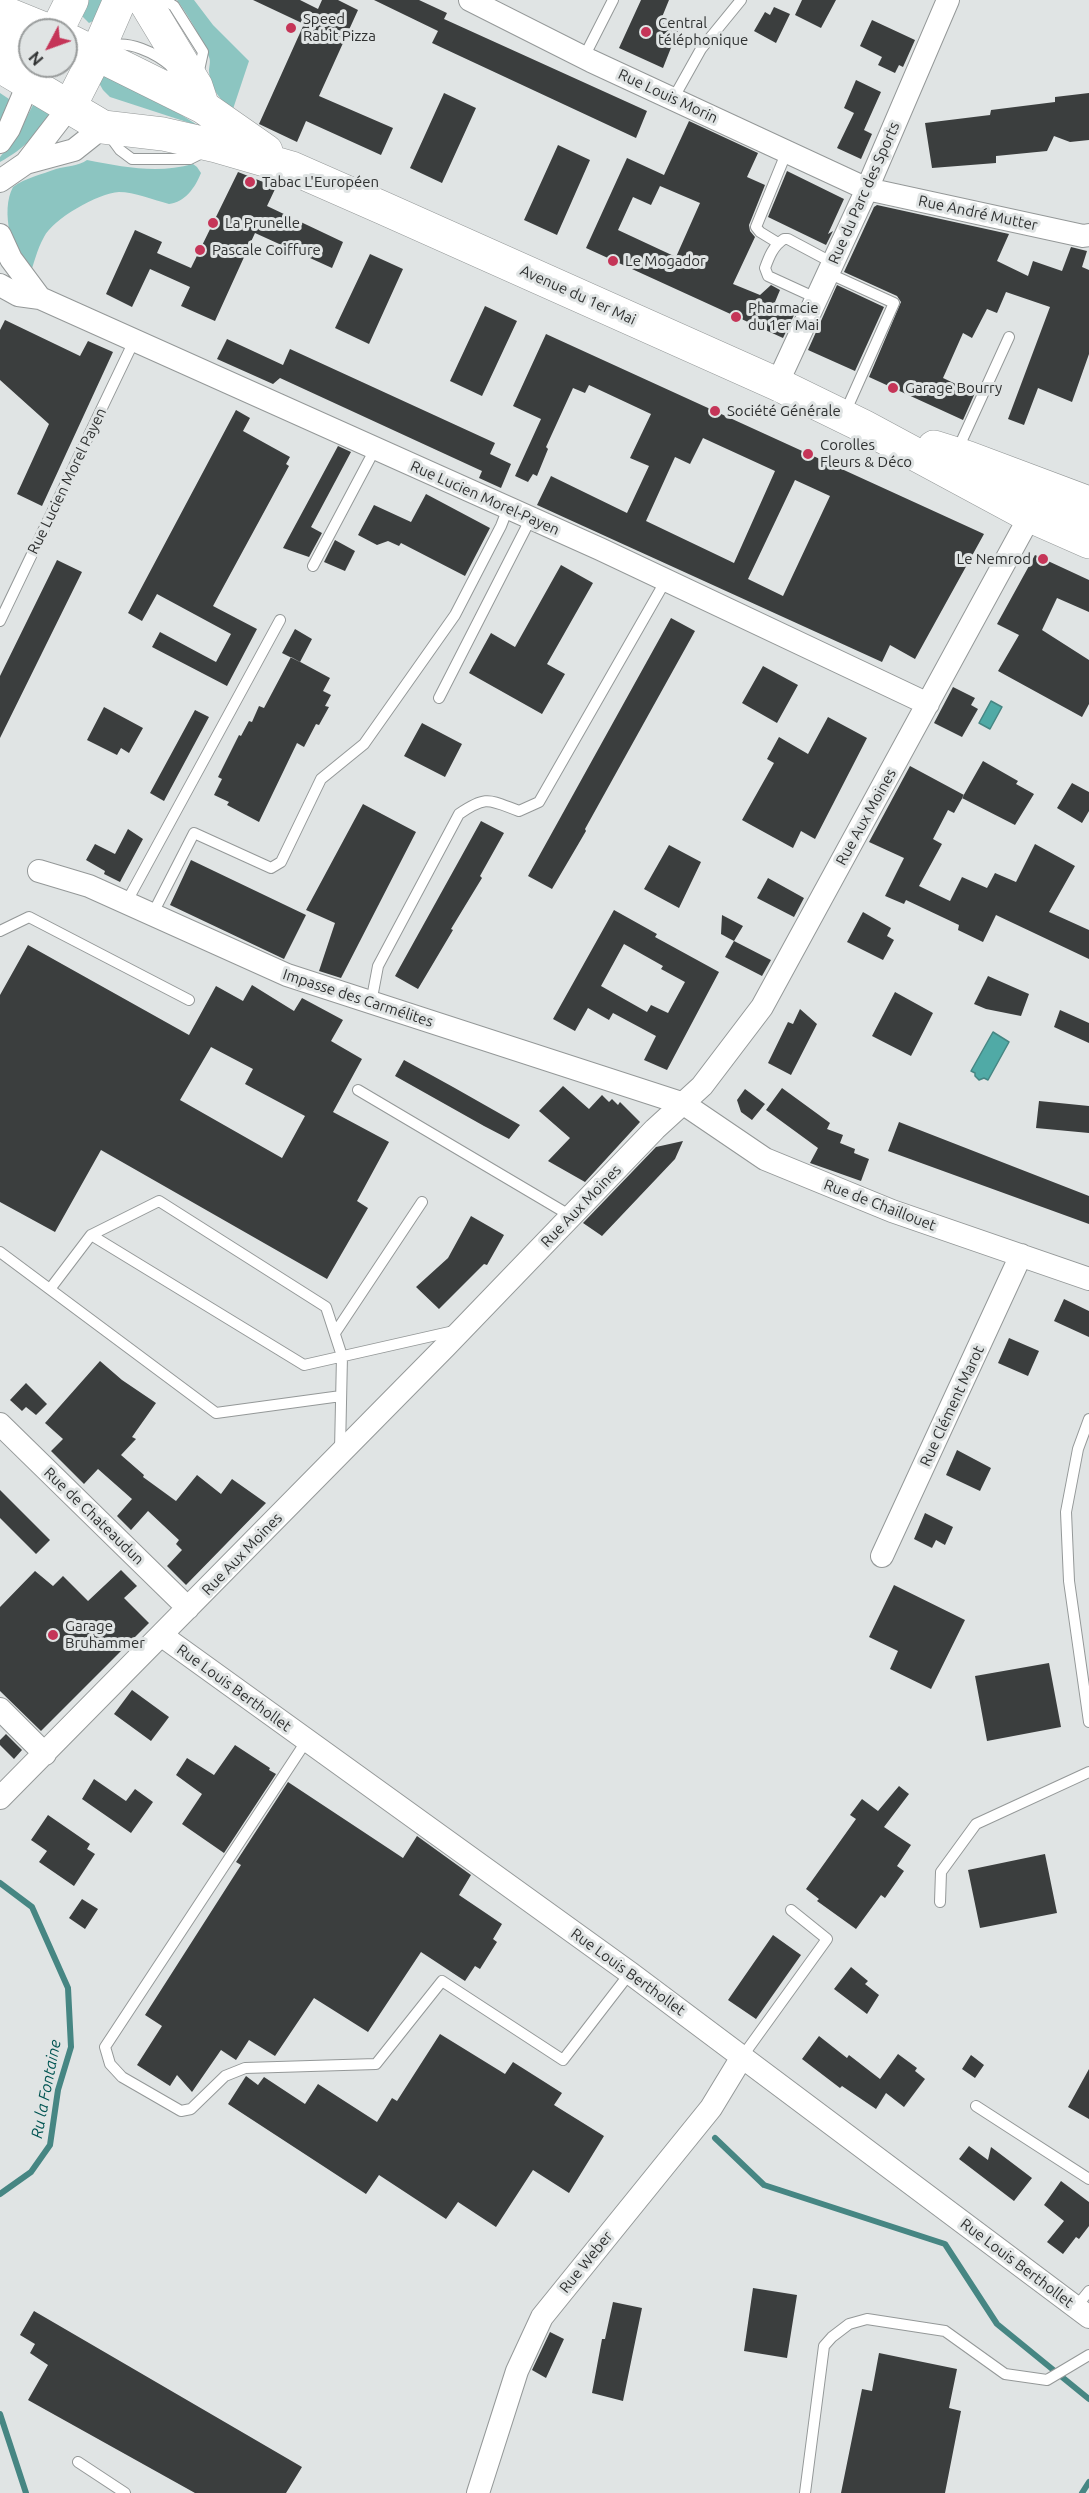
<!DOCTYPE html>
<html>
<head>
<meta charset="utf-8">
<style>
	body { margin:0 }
	#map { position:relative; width:1089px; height:2493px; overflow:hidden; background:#e0e4e4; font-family:Ubuntu,sans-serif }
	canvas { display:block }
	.north { position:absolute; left:18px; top:18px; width:60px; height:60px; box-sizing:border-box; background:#e0e4e4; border:2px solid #999c9c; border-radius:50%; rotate:229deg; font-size:16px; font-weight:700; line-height:24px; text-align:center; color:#2f3131 }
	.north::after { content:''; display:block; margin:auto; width:21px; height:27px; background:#c53558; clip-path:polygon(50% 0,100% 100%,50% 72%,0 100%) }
</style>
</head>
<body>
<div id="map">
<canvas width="1089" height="2493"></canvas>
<div class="north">N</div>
</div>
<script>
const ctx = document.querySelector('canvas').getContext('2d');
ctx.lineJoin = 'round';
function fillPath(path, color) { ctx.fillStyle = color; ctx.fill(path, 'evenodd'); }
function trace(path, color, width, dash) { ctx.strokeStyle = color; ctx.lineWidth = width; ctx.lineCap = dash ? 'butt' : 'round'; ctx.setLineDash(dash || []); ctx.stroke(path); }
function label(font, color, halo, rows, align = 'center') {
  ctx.font = font + ' Ubuntu,sans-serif'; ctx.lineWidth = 6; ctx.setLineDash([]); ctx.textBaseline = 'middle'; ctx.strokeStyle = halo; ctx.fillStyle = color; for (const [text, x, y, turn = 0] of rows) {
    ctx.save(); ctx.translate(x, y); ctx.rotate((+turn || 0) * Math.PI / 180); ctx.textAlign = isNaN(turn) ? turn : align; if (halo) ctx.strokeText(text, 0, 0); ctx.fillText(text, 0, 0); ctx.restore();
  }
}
fillPath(new Path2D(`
	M87,0H106L95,20L89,23L82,16Z
	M177,0H194L213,25L249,61L233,109C220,102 210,86 209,71C209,66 211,62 209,57C201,37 189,17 177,0Z
	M102,74L138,88L199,126L110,97L103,90L99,83Z
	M0,93L9,99L10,105L0,129Z
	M34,103L52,112C36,136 25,148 0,162V157L16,138Z
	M87,160C123,167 158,174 193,164L197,167L201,173C195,188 185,202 169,204C154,200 134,192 119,192C98,193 53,219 44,237C37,249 34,264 29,277C12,254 0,211 13,187C25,178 43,174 56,169C66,166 79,166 87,160Z`), '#8cc5c1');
const water = new Path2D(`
	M991,701L1002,707L990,729L979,723Z
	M993,1032L1009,1042L988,1080L984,1078L979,1080L975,1076V1073L971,1071Z`);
fillPath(water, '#50aaa6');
trace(water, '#468683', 1.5);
trace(new Path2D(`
	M0,1883L32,1907L68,1988L71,2047L58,2090L50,2145L31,2172L0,2194
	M715,2138L764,2185L945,2244L997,2324L1089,2399
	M0,2414L26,2493
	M1082,2493L1089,2482`), '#468683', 6);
fillPath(new Path2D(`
	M253,0H300L318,9L322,0H338L358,10L319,96L393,128L381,155L306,121L297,142L259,124L304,24Z
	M374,0H419L447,13L438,31Z
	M641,0H669L660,22L678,30L663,68L619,48Z
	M802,0H836L821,28L795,15Z
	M774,7L790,14L776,43L754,31L765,12L770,15Z
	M444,19L647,111L636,138L432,43Z
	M872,20L915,40L903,67L899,65L895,73L878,65L882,57L860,46Z
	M856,80L881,92L864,130L872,134L861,159L837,148L854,113L844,108Z
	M444,93L476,108L442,183L410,168Z
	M1089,93V140L1070,142L1054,136L1047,151L996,156V163L932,168L925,123L990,115L991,110L1055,102V97Z
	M689,121L758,153L747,177L765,185L749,225L750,231L755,237L733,284L760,295L771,285L780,290L775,302L796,311L783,338L586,248L627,158L664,175ZM660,186L700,203L676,257L618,230L633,197L651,205Z
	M558,145L590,160L557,235L524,220Z
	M787,171L844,199L828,234L833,231L826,245L768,217Z
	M238,172L276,187L267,206L343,242L332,268L255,233L215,321L181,306L190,287L150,269L132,307L106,294L135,230L162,242L157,253L191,268Z
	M877,205L1009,234L997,261L1028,276L1033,261L1062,271L1071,247L1087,251L1082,267L1089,270V354L1072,402L1038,388L1024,425L1008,419L1050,307L1006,292L997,313L987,309L972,338L963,333L943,378L975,393L963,420L869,377L901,302L897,296L844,272L874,207Z
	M370,254L403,269L369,344L335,328Z
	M837,285L884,307L855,371L808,350Z
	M485,306L517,321L482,396L450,381Z
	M5,320L80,356L88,341L113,352L42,506L17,494L49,424L0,380V330Z
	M546,334L984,534L915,659L890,645L882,662L537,505L551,476L627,513L649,466L630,458L651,414L589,385L585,393L573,388L546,447L548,449L537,476L533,474L528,482L515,476L541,419L513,406ZM703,438L775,471L734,563L646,521L675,457L690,464ZM795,480L830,496L783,596L748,579Z
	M227,339L283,365L290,349L495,443L490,454L511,464L501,488L479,478L482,471L280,378L273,384L217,359Z
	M236,410L250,418L243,431L290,457L286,464L289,466L213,606L257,629L227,686L152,647L160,632L216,662L231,634L157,594L142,621L128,613Z
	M338,446L351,452L311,527L322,533L309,557L283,548Z
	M426,494L490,528L465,576L401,543L399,546L388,541L377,545L358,535L374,505L411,522Z
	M335,540L355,551L345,571L324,562Z
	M1035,555L1089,580V612L1057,598L1042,630L1089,660V704L1082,717L998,671L1019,635L997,624Z
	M57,560L82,572L0,738V676Z
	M561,565L593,583L547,664L565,674L542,714L469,673L491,633L515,647Z
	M671,618L695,631L585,829L586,831L552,889L528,876Z
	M295,629L312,639L300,662L282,653Z
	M291,657L330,678L323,691L331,695L325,706L329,707L319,725L316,724L304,747L297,743L259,822L227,805L229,802L214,795L222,779L218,777L239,735L241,736L249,721L252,722L259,706L264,708Z
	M763,666L798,685L777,723L742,703Z
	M953,687L975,698L971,705L978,709L962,737L934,723Z
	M104,707L143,728L129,753L121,748L117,755L87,740Z
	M195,710L209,717L164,801L150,793Z
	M828,717L867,738L815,839L801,831L793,848L742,820L774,763L767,759L779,737L808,754Z
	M422,723L462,744L445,777L404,756Z
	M983,761L1018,781L1016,784L1034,794L1015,825L962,798Z
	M910,766L964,795L954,813L948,810L933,839L942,844L919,886L950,901L962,877L987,888L995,873L1016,882L1035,844L1075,866L1049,912L1089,930V959L996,915L983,942L958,930L959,925L906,900L904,904L885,896L904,858L869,842Z
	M1072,783L1089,792V811L1082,823L1057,808Z
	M363,804L416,832L341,978L319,971L335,923L306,910Z
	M481,821L504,833L480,876L482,878L451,929L453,930L418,989L395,976Z
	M128,829L143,839L120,882L104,874L105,871L86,860L95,844L115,854Z
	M669,845L701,862L679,908L644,889Z
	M191,860L306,915L284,959L170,905Z
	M768,878L804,898L794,917L757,898Z
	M614,910L657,934L655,937L719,972L667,1070L644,1060L656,1036L613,1013L609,1020L588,1008L575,1031L553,1019ZM624,944L663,966L661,969L685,982L668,1013L651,1005L647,1012L601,986Z
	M863,912L891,928L887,936L894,940L883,960L847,942Z
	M722,915L743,926L734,941L721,934Z
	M734,941L771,960L762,976L725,957Z
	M28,945L189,1035L216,986L243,1001L252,985L294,1011L302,998L343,1020L331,1041L362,1059L333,1112L389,1142L357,1201L368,1208L327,1279L101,1150L55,1232L0,1202V995ZM211,1047L253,1069L245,1084L305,1116L282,1158L180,1100Z
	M988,976L1029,994L1021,1016L986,1009L974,1004Z
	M895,992L933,1013L911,1056L872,1036Z
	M800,1009L817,1024L791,1075L768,1063L788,1022L793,1024Z
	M1060,1010L1089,1023V1043L1054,1027Z
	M404,1060L453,1087L520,1125L509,1139L484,1126L395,1076Z
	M563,1086L589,1109L602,1095L609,1102L612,1099L618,1105L620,1102L640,1122L585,1182L548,1161L570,1138L539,1111Z
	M782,1088L830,1123L827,1129L843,1135L840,1143L855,1149L854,1153L869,1159L861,1181L810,1163L818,1148L766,1110Z
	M745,1089L765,1104L752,1120L741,1112L737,1100Z
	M1039,1101L1089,1106V1133L1036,1128Z
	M899,1122L1089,1196V1224L888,1151Z
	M683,1141L675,1159L602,1236L583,1223L656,1147Z
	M471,1216L504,1235L487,1265L484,1264L439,1309L416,1287L448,1258Z
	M1064,1299L1089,1311V1337L1054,1321Z
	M1009,1338L1039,1351L1028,1376L998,1363Z
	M100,1361L122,1380L156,1403L132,1437L136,1439L121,1455L144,1475L143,1477L176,1501L197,1475L221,1494L232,1479L266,1503L186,1585L167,1566L182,1550L176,1544L179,1540L148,1511L131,1530L117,1516L132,1499L98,1469L84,1484L51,1451L63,1439L45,1423Z
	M26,1383L47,1404L36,1415L26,1407L22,1411L10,1400Z
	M957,1450L991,1468L980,1491L946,1475Z
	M0,1490L50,1540L36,1554L0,1518Z
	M925,1513L953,1527L945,1545L936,1540L932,1548L914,1539Z
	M121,1570L137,1586L124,1598L149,1623L41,1731L0,1691V1607L35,1571L53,1586L63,1576L88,1601Z
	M894,1585L965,1620L931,1689L890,1669L898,1651L869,1637Z
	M1049,1663L1061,1727L987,1741L975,1676Z
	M132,1690L169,1717L151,1741L114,1714Z
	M6,1734L22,1750L14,1759L0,1745V1740Z
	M235,1745L270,1768L269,1770L276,1774L224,1853L182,1824L202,1794L176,1775L187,1758L214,1775Z
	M94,1779L126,1801L135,1789L153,1802L131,1833L82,1799Z
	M288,1782L403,1858L417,1836L471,1875L459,1895L502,1924L493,1939L497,1942L480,1969L475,1966L465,1981L421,1952L368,2032L314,1998L275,2056L249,2040L236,2060L221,2050L192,2092L177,2075L170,2086L137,2065L162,2026L145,2015L241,1865L236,1862Z
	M899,1786L909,1794L884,1827L911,1845L897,1866L904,1871L885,1898L881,1895L856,1929L817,1901L819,1899L806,1889L856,1819L850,1815L862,1799L878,1811Z
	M48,1815L90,1844L87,1849L95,1854L74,1886L39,1862L47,1851L31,1840Z
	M1045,1854L1057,1913L980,1928L968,1870Z
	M82,1899L98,1909L85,1929L69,1918Z
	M773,1935L801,1955L756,2019L728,2000Z
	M851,1967L868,1981L865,1984L879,1995L867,2014L834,1989Z
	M440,2034L505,2074L513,2062L562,2093L554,2105L604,2136L569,2193L533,2170L496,2227L458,2202L446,2219L379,2175L366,2194L228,2104L246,2076L258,2085L264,2077L305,2104L318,2084L377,2122L392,2098L397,2101Z
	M819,2036L847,2058L849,2055L880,2079L898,2054L917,2068L915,2071L925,2079L904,2107L886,2093L876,2109L842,2086L840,2088L802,2059Z
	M971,2055L984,2065L975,2078L962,2069Z
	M1089,2069V2119L1068,2107Z
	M969,2146L988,2160L991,2147L1032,2178L1014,2201L959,2159Z
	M1061,2181L1089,2202V2226L1079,2239L1076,2237L1063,2254L1047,2242L1064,2221L1044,2205Z
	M753,2288L797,2295L787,2358L744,2351Z
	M613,2302L642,2308L623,2401L592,2393L602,2339H605Z
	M34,2311L302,2467L286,2493H195L28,2400L48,2365L30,2353L35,2344L20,2335Z
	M550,2332L564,2339L546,2378L532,2370Z
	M879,2353L957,2369L949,2408L961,2411L945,2493H841L862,2389L872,2391Z`), '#3b3e3e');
const lane = new Path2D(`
	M164,0L174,6L203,52L198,75
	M107,47C128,39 156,53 172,67
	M584,57L613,0
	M673,99L701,49L741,0
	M109,135L120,150L132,159H190L204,152
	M778,243L760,232L756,227L787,151
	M828,273L894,303L844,415
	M816,298L768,276L765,268C769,257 773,246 784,239H788L833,263
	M957,451L1009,337
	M313,566L375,449
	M0,621L134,341
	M439,698L531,518
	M126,903L280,620
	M152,915L194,833L271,868L281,862L321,779L364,744L455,615L501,526L508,508
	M0,931L29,917L189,1000
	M371,1003L378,966L459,814C487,795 489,800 519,811L539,802L666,580
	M358,1090L571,1216
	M0,1252L216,1413L341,1396
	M50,1289L91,1235
	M335,1333L422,1202
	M1089,1419L1078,1449L1066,1512L1069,1581L1089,1722
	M340,1450L342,1356L326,1307L159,1201L91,1235L304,1365L454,1331
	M307,1740L105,2047L110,2064L122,2077L181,2111L191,2109L225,2076L245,2068L376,2064L442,1981L563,2060L630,1973
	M940,1902L941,1872L976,1824L1089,1772
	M742,2057L827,1939L791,1910
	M976,2106L1089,2179
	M1076,2307L1089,2291
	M78,2462L125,2493
	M805,2493L824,2346L832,2337L849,2324L867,2319L945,2331L1005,2374L1047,2380L1089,2355`);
const street = new Path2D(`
	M470,0L591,61L867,189L1083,236L1089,235
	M0,142L9,129L29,82
	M26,163L74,150L103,127
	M0,181L26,163L70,106
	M0,235L11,259L40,298
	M0,285L18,295L40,298L600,549L928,704
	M777,384L867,189L948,0
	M39,871L89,886L287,975L684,1104L765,1159L892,1211L1089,1279
	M0,1424L188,1608
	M882,1556L1021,1255
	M161,1635L630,1973L1089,2317
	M0,1709L45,1754
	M0,1798L446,1346L655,1129L702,1086L762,1007L1030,516C1054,507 1063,509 1086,516
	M478,2493L517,2371L542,2317L711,2108L742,2057`);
const primary = new Path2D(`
	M144,0L196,86L203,107
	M0,11L47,30
	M57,30L72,0
	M66,39L203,107L266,151
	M0,41L30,55
	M0,66L103,127L163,134L216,146L292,168L383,208L777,384L863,426L1030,516L1089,542
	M70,106L96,55L120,0
	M934,447L966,457L1089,503`);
trace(lane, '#949898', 12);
trace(street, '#949898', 24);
trace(primary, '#949898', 34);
trace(lane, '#fff', 10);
trace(street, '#fff', 22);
trace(primary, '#fff', 33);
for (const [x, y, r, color] of [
	[291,28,6,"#c53558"],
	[646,32,6,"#c53558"],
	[250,182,6,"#c53558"],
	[213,223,6,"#c53558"],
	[200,250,6,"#c53558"],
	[613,261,6,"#c53558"],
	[736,317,6,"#c53558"],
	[893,388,6,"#c53558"],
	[715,411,6,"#c53558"],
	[808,454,6,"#c53558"],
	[1043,559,6,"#c53558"],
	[53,1635,6,"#c53558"]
]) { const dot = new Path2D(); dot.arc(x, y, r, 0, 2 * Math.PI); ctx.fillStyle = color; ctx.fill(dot); trace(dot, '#e0e4e4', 2); }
label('15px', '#2f3131', '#e0e4e4', [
	["Speed",303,19],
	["Rabit Pizza",303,36],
	["Central",658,23],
	["téléphonique",658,40],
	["Tabac L'Européen",262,182],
	["La Prunelle",225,223],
	["Pascale Coiffure",212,250],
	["Le Mogador",625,261],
	["Pharmacie",748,308],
	["du 1er Mai",748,325],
	["Garage Bourry",905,388],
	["Société Générale",727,411],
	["Corolles",820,445],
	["Fleurs & Déco",820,462],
	["Le Nemrod",1031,559,"right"],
	["Garage",65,1626],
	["Bruhammer",65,1643]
], 'left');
label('15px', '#2f3131', '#e0e4e4', [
	["Rue Louis Morin",668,96,25],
	["Rue du Parc des Sports",864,193,-66],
	["Rue André Mutter",978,213,12],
	["Avenue du 1er Mai",578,295,24],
	["Rue Lucien Morel Payen",67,481,-64],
	["Rue Lucien Morel-Payen",485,498,24],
	["Rue Aux Moines",866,817,-61],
	["Impasse des Carmélites",358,998,18],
	["Rue de Chaillouet",880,1205,21],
	["Rue Aux Moines",581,1206,-46],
	["Rue Clément Marot",952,1406,-65],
	["Rue de Chateaudun",94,1516,44],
	["Rue Aux Moines",242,1554,-46],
	["Rue Louis Berthollet",234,1688,36],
	["Rue Louis Berthollet",628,1972,36],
	["Rue Weber",586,2262,-51],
	["Rue Louis Berthollet",1017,2263,37]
]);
label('italic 16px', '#005452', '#e0e4e4', [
	["Ru la Fontaine",46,2089,-79]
]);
</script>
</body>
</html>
